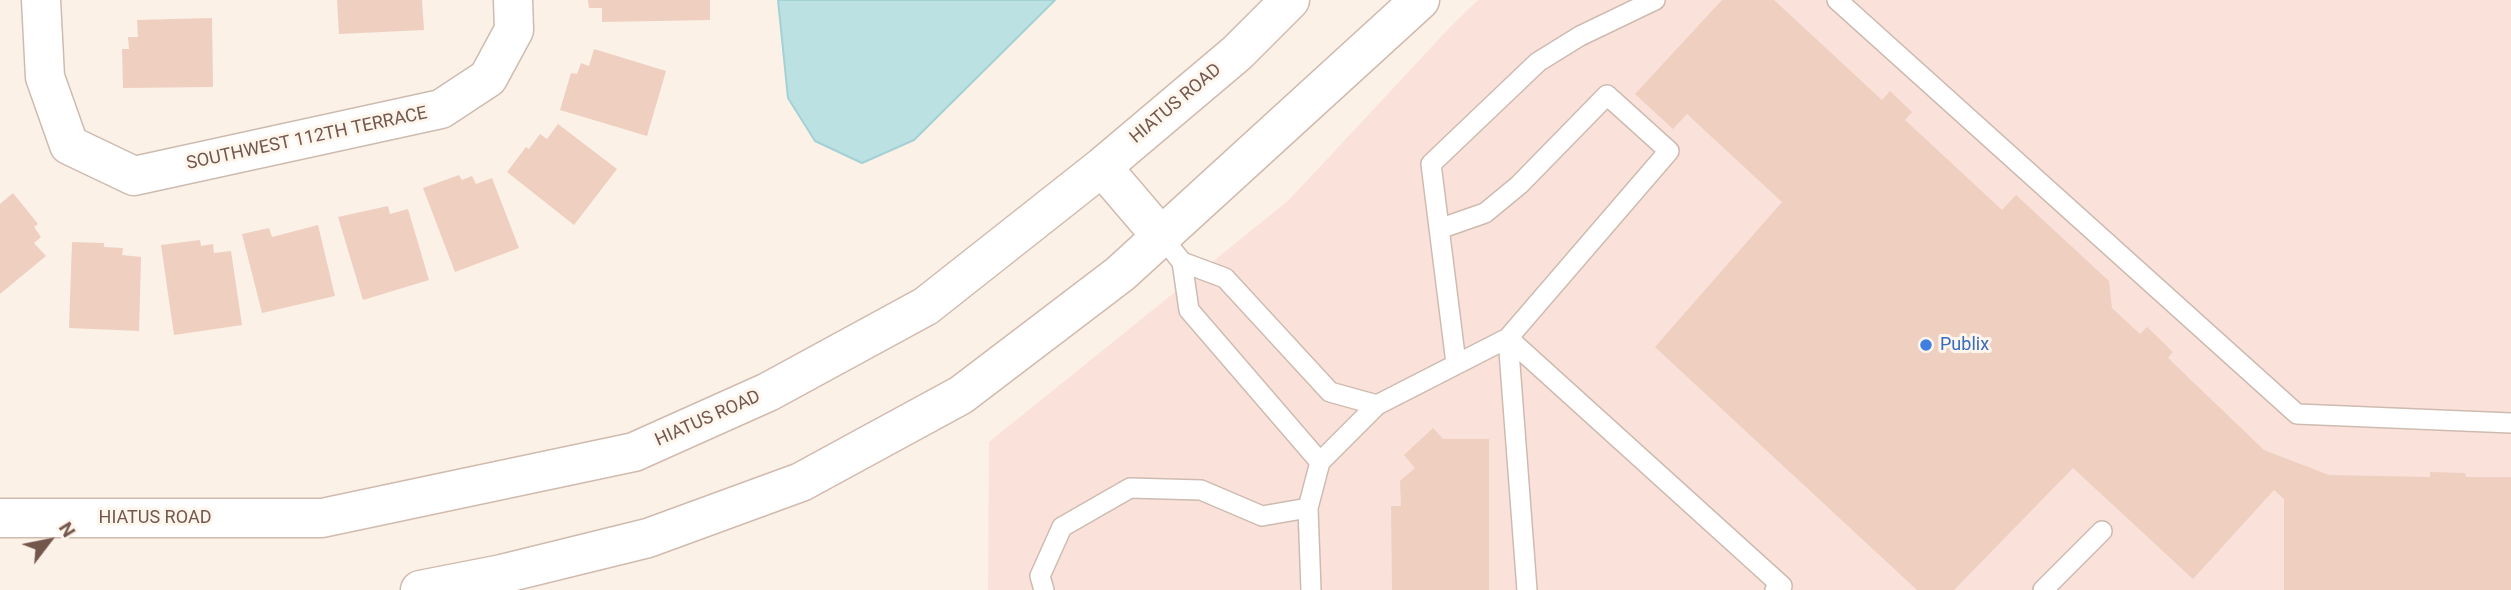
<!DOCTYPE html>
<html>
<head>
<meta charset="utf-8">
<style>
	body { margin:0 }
	#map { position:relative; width:2511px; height:590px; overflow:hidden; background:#fbf1e7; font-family:Roboto,sans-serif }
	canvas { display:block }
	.north { position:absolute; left:14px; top:506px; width:70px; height:70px; -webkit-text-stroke:5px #fef6ed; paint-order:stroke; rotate:58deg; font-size:19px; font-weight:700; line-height:28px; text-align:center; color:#73574d }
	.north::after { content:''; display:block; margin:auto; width:24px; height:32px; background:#73574d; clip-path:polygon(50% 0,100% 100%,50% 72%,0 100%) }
</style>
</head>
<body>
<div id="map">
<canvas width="2511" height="590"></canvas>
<div class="north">N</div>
</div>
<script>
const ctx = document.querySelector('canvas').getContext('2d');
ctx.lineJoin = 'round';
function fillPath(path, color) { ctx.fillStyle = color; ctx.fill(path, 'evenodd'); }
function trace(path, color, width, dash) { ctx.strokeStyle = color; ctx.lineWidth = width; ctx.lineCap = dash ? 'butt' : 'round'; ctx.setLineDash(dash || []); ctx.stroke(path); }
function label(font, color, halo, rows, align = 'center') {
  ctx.font = font + ' Roboto,sans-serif'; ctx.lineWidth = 6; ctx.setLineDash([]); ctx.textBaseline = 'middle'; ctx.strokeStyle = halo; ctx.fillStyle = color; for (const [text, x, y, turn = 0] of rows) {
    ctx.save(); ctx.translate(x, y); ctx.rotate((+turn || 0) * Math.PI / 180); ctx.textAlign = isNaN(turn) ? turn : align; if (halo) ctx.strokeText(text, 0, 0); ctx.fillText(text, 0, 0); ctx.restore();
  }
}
fillPath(new Path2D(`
	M1478,0H2511V590H988L989,442L1289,200L1452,25Z`), '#fae2db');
const water = new Path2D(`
	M778,0H1055L914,140L862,163L815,141L788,98Z`);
fillPath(water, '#bce1e3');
trace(water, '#a3d1d4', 2);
fillPath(new Path2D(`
	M337,0H422L424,30L339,34Z
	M588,0H710V20L602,22V8H589Z
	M1722,0H1774L1882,100L1890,91L1912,112L1905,120L2002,210L2016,195L2109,281L2112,308L2140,334L2147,327L2173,352L2168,358L2264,450L2329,475L2430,477V472L2465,473L2466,477H2511V590H2284V499L2274,490L2193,579L2073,468L1954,590H1917L1655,347L1782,202L1687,114L1673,129L1635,94Z
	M212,18L213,87L123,88L122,49H129L128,37H138L137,20Z
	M594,49L666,71L647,136L560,110L571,73L577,74L581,63L589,66Z
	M558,124L617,169L574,225L507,172L526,147L529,149L540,134L547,139Z
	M459,175L462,180L472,176L476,184L492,178L519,248L455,272L423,188Z
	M13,193L38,224L34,227L41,237L34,243L46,256L0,294V204Z
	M388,206L390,214L408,209L429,280L363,300L338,217Z
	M318,225L335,296L262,313L242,234L269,228L272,237Z
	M200,240L201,246L213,244L214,253L231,251L242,325L174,335L161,245Z
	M72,242L104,243V247L123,248L122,255L141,257L139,331L69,328Z
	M1433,428L1443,439H1489V590H1392L1391,506H1401L1400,481L1415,468L1404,455Z`), '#efcfc0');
const lane = new Path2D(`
	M1837,0L2297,414L2511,423
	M1161,236L1182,262L1189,310L1320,462
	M1182,262L1225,278L1330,392L1377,405
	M1508,338L1782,586L1775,590
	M1508,338L1527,590
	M1456,363L1431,164L1538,62L1580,36L1655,0
	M1044,590L1040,576L1062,527L1130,488L1201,490L1262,516L1308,508
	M1311,590L1308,508L1320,462L1377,405L1508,338L1669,151L1607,95L1519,185L1485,213L1439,229
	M2043,590L2102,531`);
const street = new Path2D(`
	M41,0L45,77L69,145L134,176L441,109L488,78L514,30L513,0`);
const secondary = new Path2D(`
	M1102,167L1161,236
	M0,518H322L634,452L768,392L926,306L1102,167L1237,53L1290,0
	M420,590L502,574L648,538L801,482L961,395L1120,274L1420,0`);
trace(lane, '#cebbb0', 22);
trace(street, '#cebbb0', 41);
trace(secondary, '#d1baae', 41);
trace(lane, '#fff', 19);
trace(street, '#fff', 38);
trace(secondary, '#fff', 38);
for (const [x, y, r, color] of [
	[1926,345,7,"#3f7fe0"]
]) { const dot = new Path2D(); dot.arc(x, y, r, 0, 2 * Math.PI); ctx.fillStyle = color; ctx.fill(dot); trace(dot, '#fef6ed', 2.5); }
label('18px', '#73574d', '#fef6ed', [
	["HIATUS ROAD",1176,104,-40],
	["SOUTHWEST 112TH TERRACE",307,139,-12],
	["HIATUS ROAD",708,419,-24],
	["HIATUS ROAD",155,518]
]);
label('18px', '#366cbe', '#fef6ed', [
	["Publix",1940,345]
], 'left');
</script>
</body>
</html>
